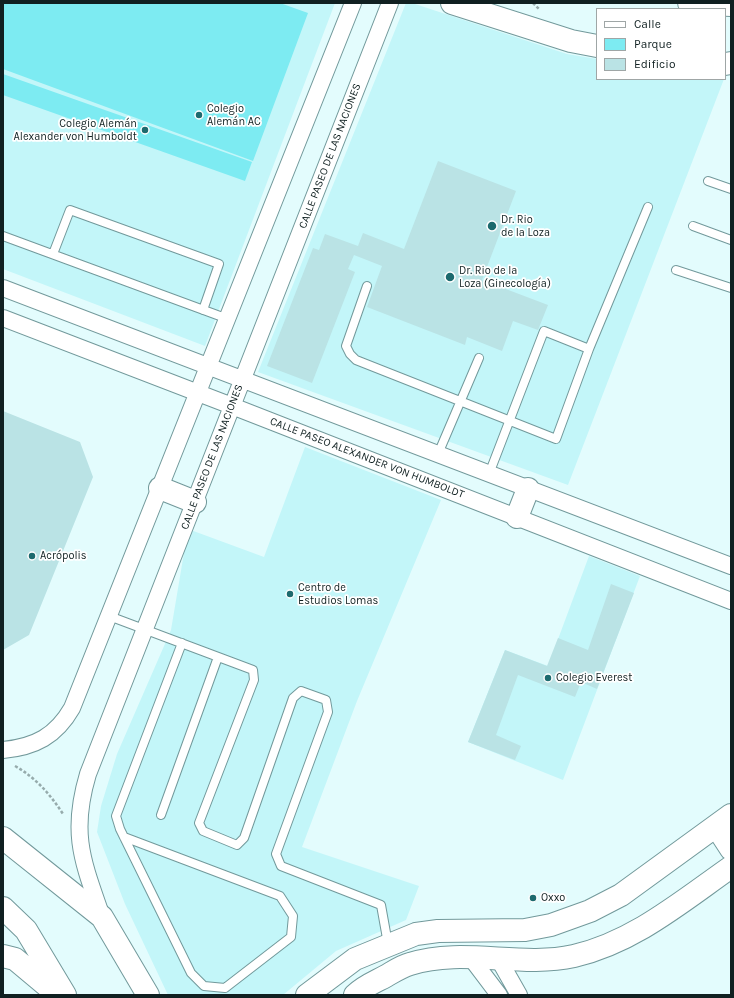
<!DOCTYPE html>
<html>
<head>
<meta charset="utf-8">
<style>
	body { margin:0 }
	#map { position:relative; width:734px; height:998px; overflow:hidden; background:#e3fcfd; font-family:Karla,sans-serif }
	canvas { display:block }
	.frame { position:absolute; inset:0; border:4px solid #102021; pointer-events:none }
	.legend { position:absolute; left:596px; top:8px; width:130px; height:72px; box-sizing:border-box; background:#fff; border:1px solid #9fa6a6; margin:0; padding:5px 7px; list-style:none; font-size:12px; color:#102021 }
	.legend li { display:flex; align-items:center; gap:8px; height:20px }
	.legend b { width:20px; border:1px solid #9fa6a6 }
</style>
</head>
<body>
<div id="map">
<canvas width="734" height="998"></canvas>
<div class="frame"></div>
<ul class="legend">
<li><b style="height:5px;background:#fff"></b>Calle</li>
<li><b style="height:11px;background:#7debf2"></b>Parque</li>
<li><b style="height:11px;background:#bae3e5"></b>Edificio</li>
</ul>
</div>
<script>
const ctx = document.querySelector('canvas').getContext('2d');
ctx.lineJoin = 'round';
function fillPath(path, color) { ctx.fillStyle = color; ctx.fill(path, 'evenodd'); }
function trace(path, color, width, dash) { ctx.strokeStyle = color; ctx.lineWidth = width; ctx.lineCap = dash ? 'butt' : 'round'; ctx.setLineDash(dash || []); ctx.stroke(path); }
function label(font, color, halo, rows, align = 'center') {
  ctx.font = font + ' Karla,sans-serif'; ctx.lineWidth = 3.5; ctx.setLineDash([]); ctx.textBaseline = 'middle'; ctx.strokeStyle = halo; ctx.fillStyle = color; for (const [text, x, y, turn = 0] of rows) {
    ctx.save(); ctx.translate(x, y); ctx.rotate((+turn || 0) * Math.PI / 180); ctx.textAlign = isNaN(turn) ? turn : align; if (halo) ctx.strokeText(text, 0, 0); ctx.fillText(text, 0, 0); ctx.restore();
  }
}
fillPath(new Path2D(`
	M3,3H335L205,346L3,269Z
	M406,3H412L567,54L597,59V79H724L568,485L258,372Z
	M305,447L441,500L357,701L302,847L419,886L406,920L336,951L283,995H168L125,904L97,832L101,806L117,754L171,630L188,529L264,557Z
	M589,556L640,576L563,780L468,742L505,650L548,666Z`), '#c3f6f9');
fillPath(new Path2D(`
	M3,3H280L308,13L253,161L3,69Z
	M3,74L252,162L245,181L3,95Z`), '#7debf2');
fillPath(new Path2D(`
	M438,161L516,191L482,280L548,305L538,330L513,321L502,351L467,337L465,345L367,307L382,266L354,255L348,269L355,272L312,383L267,366L313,248L319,250L325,234L358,246L363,233L404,249Z
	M3,411L80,442L93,477L29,635L3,650Z
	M611,584L634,593L597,689L581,682L575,697L518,675L496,735L521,746L515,760L468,742L505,650L547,666L558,638L588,650Z`), '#bae3e5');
const lane = new Path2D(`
	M708,181L731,189
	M693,226L731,240
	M3,236L228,319
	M53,254L70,210L219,264L203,310
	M676,270L731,288
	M367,286L346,346L350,354L356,360L556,439L589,349L544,331L489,474
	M589,349L648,207
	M438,454L479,358
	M109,616L253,670L254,680L199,823L203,831L237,845L244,838L293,698L301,691L326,700L328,712L276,854L281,866L381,905L388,944
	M161,815L218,657
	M124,837L280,896L293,916L291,937L225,988L204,986L191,973L120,829L116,816L182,643`);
const street = new Path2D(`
	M3,288L731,566
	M3,318L232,406L731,601
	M3,750C35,747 56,736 72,708L353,3
	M102,917C83,862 70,834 88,774L390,3
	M471,958L499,995
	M498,958L519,995`);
const secondary = new Path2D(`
	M452,3L571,41L597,46
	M689,3L731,5
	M725,64L731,63
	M160,488L195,502
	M517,517L528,489
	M716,826L731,849
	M307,995L355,959L416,934L438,931L525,930L551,925L590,911L621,895L731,815
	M355,995C364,986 375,982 386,976C393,972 402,966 410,964C463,947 520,968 574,956C634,942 681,902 731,867`);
const primary = new Path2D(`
	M3,838L102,917L148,995
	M3,908L26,930L65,995
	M3,956L15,959L58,995`);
trace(lane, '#72999b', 10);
trace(street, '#72999b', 18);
trace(secondary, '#72999b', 24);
trace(primary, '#72999b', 24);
trace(new Path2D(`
	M533,3L540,10
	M15,766C36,778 50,794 63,814`), '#96abac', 2.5, [3, 2]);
trace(lane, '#fff', 8);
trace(street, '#fff', 16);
trace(secondary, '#fff', 22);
trace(primary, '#fff', 22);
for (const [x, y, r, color] of [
	[199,115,4,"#1d6a6e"],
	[145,130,4,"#1d6a6e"],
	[492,226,5,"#1d6a6e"],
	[450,277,5,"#1d6a6e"],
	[32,556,4,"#1d6a6e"],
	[290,594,4,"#1d6a6e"],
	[548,678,4,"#1d6a6e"],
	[533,898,4,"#1d6a6e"]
]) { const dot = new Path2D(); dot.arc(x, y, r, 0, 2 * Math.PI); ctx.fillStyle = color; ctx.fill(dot); trace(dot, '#fff', 1.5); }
label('11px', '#102021', '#fff', [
	["Colegio",207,109],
	["Alemán AC",207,122],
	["Colegio Alemán",137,124,"right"],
	["Alexander von Humboldt",137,137,"right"],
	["Dr. Rio",501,220],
	["de la Loza",501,233],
	["Dr. Rio de la",459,271],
	["Loza (Ginecología)",459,284],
	["Acrópolis",40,556],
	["Centro de",298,588],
	["Estudios Lomas",298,601],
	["Colegio Everest",556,678],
	["Oxxo",541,898]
], 'left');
label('11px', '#102021', '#fff', [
	["CALLE PASEO DE LAS NACIONES",330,156,-69],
	["CALLE PASEO DE LAS NACIONES",212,457,-69],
	["CALLE PASEO ALEXANDER VON HUMBOLDT",367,458,21]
]);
</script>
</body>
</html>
